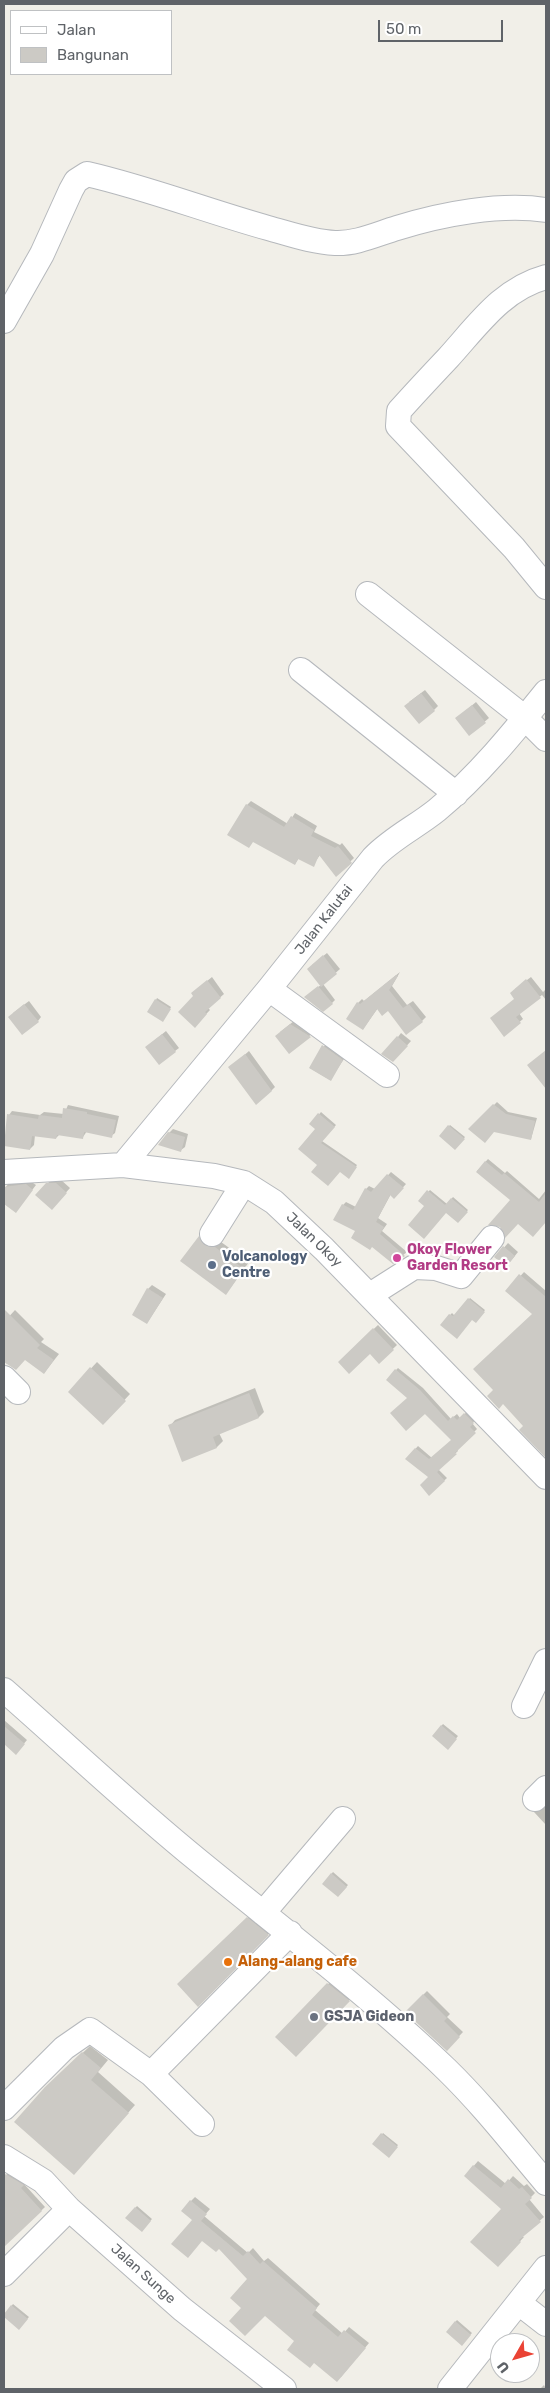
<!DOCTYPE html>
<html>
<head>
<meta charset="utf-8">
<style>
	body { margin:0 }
	#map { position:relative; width:550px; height:2393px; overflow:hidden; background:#f1efe8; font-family:Rubik,sans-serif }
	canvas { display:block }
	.frame { position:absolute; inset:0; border:5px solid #5f6368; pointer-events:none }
	.legend { position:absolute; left:10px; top:10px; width:162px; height:65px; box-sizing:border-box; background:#fff; border:1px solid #bfc1c3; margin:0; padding:6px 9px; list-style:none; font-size:15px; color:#5f6368 }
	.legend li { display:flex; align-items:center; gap:10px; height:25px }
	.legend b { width:25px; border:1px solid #bfc1c3 }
	.north { position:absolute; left:490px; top:2333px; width:50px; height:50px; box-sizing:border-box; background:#fff; border:1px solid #bfc1c3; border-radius:50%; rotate:232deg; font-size:14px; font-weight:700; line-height:20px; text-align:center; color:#5f6368 }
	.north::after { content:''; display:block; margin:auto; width:18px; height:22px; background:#ea4335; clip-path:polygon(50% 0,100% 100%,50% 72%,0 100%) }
	.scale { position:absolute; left:378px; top:20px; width:125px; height:22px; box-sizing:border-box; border:2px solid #5f6368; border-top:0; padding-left:6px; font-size:15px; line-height:18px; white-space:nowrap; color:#5f6368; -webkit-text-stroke:4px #fff; paint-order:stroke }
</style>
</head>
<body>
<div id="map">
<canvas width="550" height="2393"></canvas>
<div class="frame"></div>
<ul class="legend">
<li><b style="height:6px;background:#fff"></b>Jalan</li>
<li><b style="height:14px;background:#cccac5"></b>Bangunan</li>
</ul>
<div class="north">U</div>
<div class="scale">50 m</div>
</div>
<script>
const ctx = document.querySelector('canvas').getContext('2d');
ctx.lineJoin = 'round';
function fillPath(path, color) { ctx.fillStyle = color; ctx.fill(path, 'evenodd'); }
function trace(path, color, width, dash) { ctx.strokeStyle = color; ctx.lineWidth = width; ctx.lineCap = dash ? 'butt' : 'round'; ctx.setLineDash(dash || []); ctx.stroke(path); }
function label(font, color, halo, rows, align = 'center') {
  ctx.font = font + ' Rubik,sans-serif'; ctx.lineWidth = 4.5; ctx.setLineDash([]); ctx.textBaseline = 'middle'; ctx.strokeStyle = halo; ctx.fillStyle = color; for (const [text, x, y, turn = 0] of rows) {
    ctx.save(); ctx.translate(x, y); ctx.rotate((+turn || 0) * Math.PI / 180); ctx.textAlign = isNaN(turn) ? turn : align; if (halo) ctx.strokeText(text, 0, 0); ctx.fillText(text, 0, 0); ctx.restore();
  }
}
fillPath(new Path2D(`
	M425,690L438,706L434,710L409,702Z
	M476,702L489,718L470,734L457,718Z
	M251,801L288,824L295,813L317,826L314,832L340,845L342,843L354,858L336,875L320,855L313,865L299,858L295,864L247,805Z
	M327,953L340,969L323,984L335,1000L332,1003L309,994L321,985L312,965Z
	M400,972L392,986L407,1005L413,1001L426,1017L422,1021L378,1008L363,1029L358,1003L362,999L364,1001Z
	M212,977L224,994L208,1008L210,1010L195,1026L196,990Z
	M531,977L543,992L546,989V1000L542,995L519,1013L523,1019L504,1035L516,998L515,989Z
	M157,998L171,1007L164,1019L156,1000Z
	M29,1001L41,1017L38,1021L13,1013Z
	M294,1021L313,1033L289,1052L280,1032Z
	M166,1031L179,1048L175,1051L150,1044Z
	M401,1033L411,1041L393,1061L398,1037Z
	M327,1042L346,1056L330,1080L310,1068Z
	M249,1051L275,1087L271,1091L234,1064Z
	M497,1102L508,1112L537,1118L531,1139L494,1131L470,1129Z
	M68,1105L119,1116L115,1133L111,1136L87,1131L83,1137L60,1134L56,1138L35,1135L34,1145L30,1149L4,1145L9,1115L12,1111L40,1115L44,1112L64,1114Z
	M321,1112L336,1125L322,1141L357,1165L350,1175L319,1165L317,1128L311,1124Z
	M450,1125L465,1137L455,1149L440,1136Z
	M173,1129L188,1134L185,1147L181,1150L169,1133Z
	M488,1159L505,1173L507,1171L539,1199L546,1190V1220L535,1233L512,1199L477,1171Z
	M391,1172L406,1184L397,1194H391L378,1218L387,1224L382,1231L407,1252L393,1263L357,1231L343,1205L346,1202L356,1207L366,1189L369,1186L375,1189Z
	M60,1179L70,1188L52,1208L37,1195L51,1180Z
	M30,1181L36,1185L16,1211L4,1202V1189L10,1182Z
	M430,1190L447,1204L453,1197L468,1210L458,1221L446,1211L425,1206L420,1201Z
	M205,1231L210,1240L221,1242L249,1262L231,1287L182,1261Z
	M508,1243L518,1252L510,1262L496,1257Z
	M524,1272L546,1291V1456L521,1430L524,1426L494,1390L534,1314L507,1291Z
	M152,1285L166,1294L147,1323L148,1289Z
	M470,1298L485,1310L476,1321L472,1319L442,1324L452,1313L455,1316Z
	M15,1310L44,1339L41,1342L59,1354L44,1373L25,1359L7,1364L4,1360V1322Z
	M378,1325L397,1345L379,1362L371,1353L339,1362Z
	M97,1362L130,1394L103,1423L70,1391Z
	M398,1368L423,1388L451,1419L457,1414L460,1418L468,1411L476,1420L472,1423L477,1429L457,1449L458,1451L438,1469L447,1478L429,1494L430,1477L407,1458L418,1446L432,1458L452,1440L409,1398L396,1370Z
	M255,1388L264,1412L259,1417L219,1433L223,1441L217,1447L183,1460L170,1426L175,1420Z
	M4,1720L27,1740L16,1753L4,1743Z
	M443,1724L458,1736L448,1748L433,1736Z
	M546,1805V1825L534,1812L539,1807Z
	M333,1872L348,1885L338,1896L323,1884Z
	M255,1911L275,1927L198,2005L178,1984Z
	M334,1978L354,1995L296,2055L277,2037Z
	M427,1991L450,2014L447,2017L463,2032L447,2049L406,2012Z
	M90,2046L108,2060L98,2072L135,2105L81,2166L54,2080Z
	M383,2133L398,2145L389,2156L374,2144Z
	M478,2161L506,2184L513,2176L524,2186L527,2184L535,2193L529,2199L544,2217L522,2236L524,2237L498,2265L503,2209L466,2175Z
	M10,2171L26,2181L24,2184L45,2207L4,2246V2177Z
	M195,2197L210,2209L204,2216L248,2253L253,2248L264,2261L268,2258L320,2304L315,2310L343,2334L349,2327L369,2343L341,2377L265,2314L243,2308L248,2279L193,2219L191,2201Z
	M137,2206L152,2219L142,2230L127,2218Z
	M13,2304L29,2317L19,2328L4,2316Z
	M457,2320L472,2333L462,2344L447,2332Z
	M544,2385L546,2389H540Z`), '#0003');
fillPath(new Path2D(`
	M421,693L435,711L419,724L404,706Z
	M472,705L486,723L469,736L455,718Z
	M246,804L284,827L291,816L314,830L311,836L335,848L338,846L352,863L336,877L319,855L314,867L298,859L295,865L253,842L249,848L227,835Z
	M323,955L337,974L321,987L307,969Z
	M396,975L398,976L389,990L403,1008L409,1004L423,1022L406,1035L388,1011L382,1016L377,1009L363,1030L346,1019L357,1002L360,1004Z
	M526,979L541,998L516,1017L521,1023L504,1037L490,1018L514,999L510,993Z
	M207,980L221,998L205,1012L207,1014L195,1028L178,1012L193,996L191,993Z
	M318,986L333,1004L323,1012L304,997Z
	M155,999L171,1009L163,1022L147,1012Z
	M24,1004L39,1022L22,1035L8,1017Z
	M290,1024L311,1037L289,1054L275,1036Z
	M162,1034L176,1052L159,1065L145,1047Z
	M397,1036L408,1046L393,1062L381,1054Z
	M322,1045L343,1060L331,1081L309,1068Z
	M546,1050V1089L527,1065Z
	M245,1054L272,1091L256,1105L228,1067Z
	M493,1104L506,1114L535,1121L531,1140L494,1132L485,1143L468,1129Z
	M63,1108L87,1112V1114L116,1120L112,1138L84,1132L83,1139L57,1135L56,1139L32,1136L30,1150L4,1146L7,1114L38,1119L39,1115L62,1118Z
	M318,1113L335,1127L321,1143L357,1167L349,1179L340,1172L328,1186L311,1172L317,1165L298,1149L315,1129L309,1124Z
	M448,1125L465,1139L455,1150L439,1136Z
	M168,1132L185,1137L181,1152L158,1145Z
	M485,1161L502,1175L504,1173L539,1202L546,1193V1222L533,1237L518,1224L505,1238L500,1227L488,1225L510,1200L476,1172Z
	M387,1174L404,1188L394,1199L390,1195L376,1222L384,1227L380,1234L405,1256L393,1264L372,1247L370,1250L351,1238L355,1231L333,1220L342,1204L353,1210L365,1188L371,1192Z
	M46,1183H56L67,1193L52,1210L35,1195Z
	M26,1184L33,1190L16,1213L4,1204V1187Z
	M427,1190L445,1205L451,1198L468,1212L458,1223L446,1213L424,1239L408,1225L424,1206L418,1201Z
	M199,1236L204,1245L215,1247L244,1269L226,1295L180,1261Z
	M503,1246L515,1256L506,1267L494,1257Z
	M519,1274L546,1297V1458L519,1430L523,1426L503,1404L499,1409L487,1396L493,1390L473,1369L532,1314L505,1291Z
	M147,1288L163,1298L147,1324L132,1315Z
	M468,1298L485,1312L476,1323L472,1320L457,1339L440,1325L449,1314L453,1316Z
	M4,1309L40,1345L37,1348L54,1360L44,1374L25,1360L16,1370L4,1362Z
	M373,1328L394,1350L379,1364L370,1354L349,1374L338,1362Z
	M90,1367L126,1401L103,1425L68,1392Z
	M395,1369L420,1390L448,1421L453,1416L457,1420L464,1413L474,1423L470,1427L476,1433L455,1453L457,1454L437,1472L445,1481L429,1496L420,1485L428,1477L405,1459L415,1448L429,1459L451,1440L425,1414L406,1431L390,1413L407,1398L386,1380Z
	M249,1393L259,1418L213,1437L217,1448L182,1462L168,1425Z
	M441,1725L457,1739L448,1750L432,1736Z
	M4,1726L25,1744L16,1755L4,1744Z
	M331,1873L347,1887L338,1897L322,1884Z
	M247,1917L269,1935L198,2007L177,1984Z
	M327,1983L350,2001L296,2057L275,2037Z
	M423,1994L447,2018L444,2021L460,2037L447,2051L405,2012Z
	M82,2052L101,2068L91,2080L129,2113L74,2175L14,2122L45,2087Z
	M381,2133L398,2147L389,2158L372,2144Z
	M473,2165L501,2188L508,2179L519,2189L522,2187L532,2198L525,2204L541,2222L519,2240L521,2242L498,2267L470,2242L501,2209L464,2176Z
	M5,2174L24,2185L21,2188L42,2211L4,2247Z
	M190,2200L207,2214L201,2221L243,2256L248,2251L260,2264L263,2261L317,2308L312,2315L338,2337L344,2330L366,2348L337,2382L314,2363L310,2368L287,2350L294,2341L265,2316L245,2336L229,2321L241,2308L230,2298L247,2279L219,2249L216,2252L202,2241L188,2258L171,2244L192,2220L181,2211Z
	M135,2207L151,2221L142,2232L125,2218Z
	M11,2305L28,2319L19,2330L4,2317V2314Z
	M455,2321L471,2335L462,2346L446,2332Z`), '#cccac5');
const minor = new Path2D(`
	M546,277C502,289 478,325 448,358C431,376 415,393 399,411L398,426L514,548L546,587
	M4,321L42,254L71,190L76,181L87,174C148,188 207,211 268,228C290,234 312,242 335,243C356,244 377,234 397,228C442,214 500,203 546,210
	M368,594L525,718L546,739
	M301,670L456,794
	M269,989L387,1075
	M123,1165L269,989L373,858C392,838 416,827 437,810C478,776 513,733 546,692
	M4,1172L123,1165L214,1176L244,1183L274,1202L324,1249L546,1477
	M212,1234L244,1183
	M370,1295L414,1267L436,1268L461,1276L492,1238
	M4,1378L18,1392
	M4,1690C69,1747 132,1807 200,1862C283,1930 369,1995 446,2069C483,2105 513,2144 546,2183
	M524,1706L546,1661
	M535,1799L546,1788
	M263,1913L343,1819
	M151,2074L290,1933
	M4,2108L64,2048L90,2030L151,2074L202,2124
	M4,2157L43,2181L69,2209L182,2309L284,2389
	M4,2274L69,2209
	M519,2303L546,2324
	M450,2389L546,2268`);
trace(minor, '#b5b8bc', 26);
trace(minor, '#fff', 24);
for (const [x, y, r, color] of [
	[397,1258,5,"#d1479c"],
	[212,1265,5,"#5c6f8a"],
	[228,1962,5,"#e8710a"],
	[314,2017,5,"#6b7280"]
]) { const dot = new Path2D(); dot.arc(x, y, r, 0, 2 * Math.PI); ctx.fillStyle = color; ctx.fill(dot); trace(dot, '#fff', 2); }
label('14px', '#5f6368', '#fff', [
	["Jalan Kalutai",324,920,-52],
	["Jalan Okoy",314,1240,44],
	["Jalan Sunge",143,2274,42]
]);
label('bold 14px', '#b23c85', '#fff', [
	["Okoy Flower",407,1250],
	["Garden Resort",407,1266]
], 'left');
label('bold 14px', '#4e5e75', '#fff', [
	["Volcanology",222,1257],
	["Centre",222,1273]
], 'left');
label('bold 14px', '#c56008', '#fff', [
	["Alang-alang cafe",238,1962]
], 'left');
label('bold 14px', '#5b616d', '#fff', [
	["GSJA Gideon",324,2017]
], 'left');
</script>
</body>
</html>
